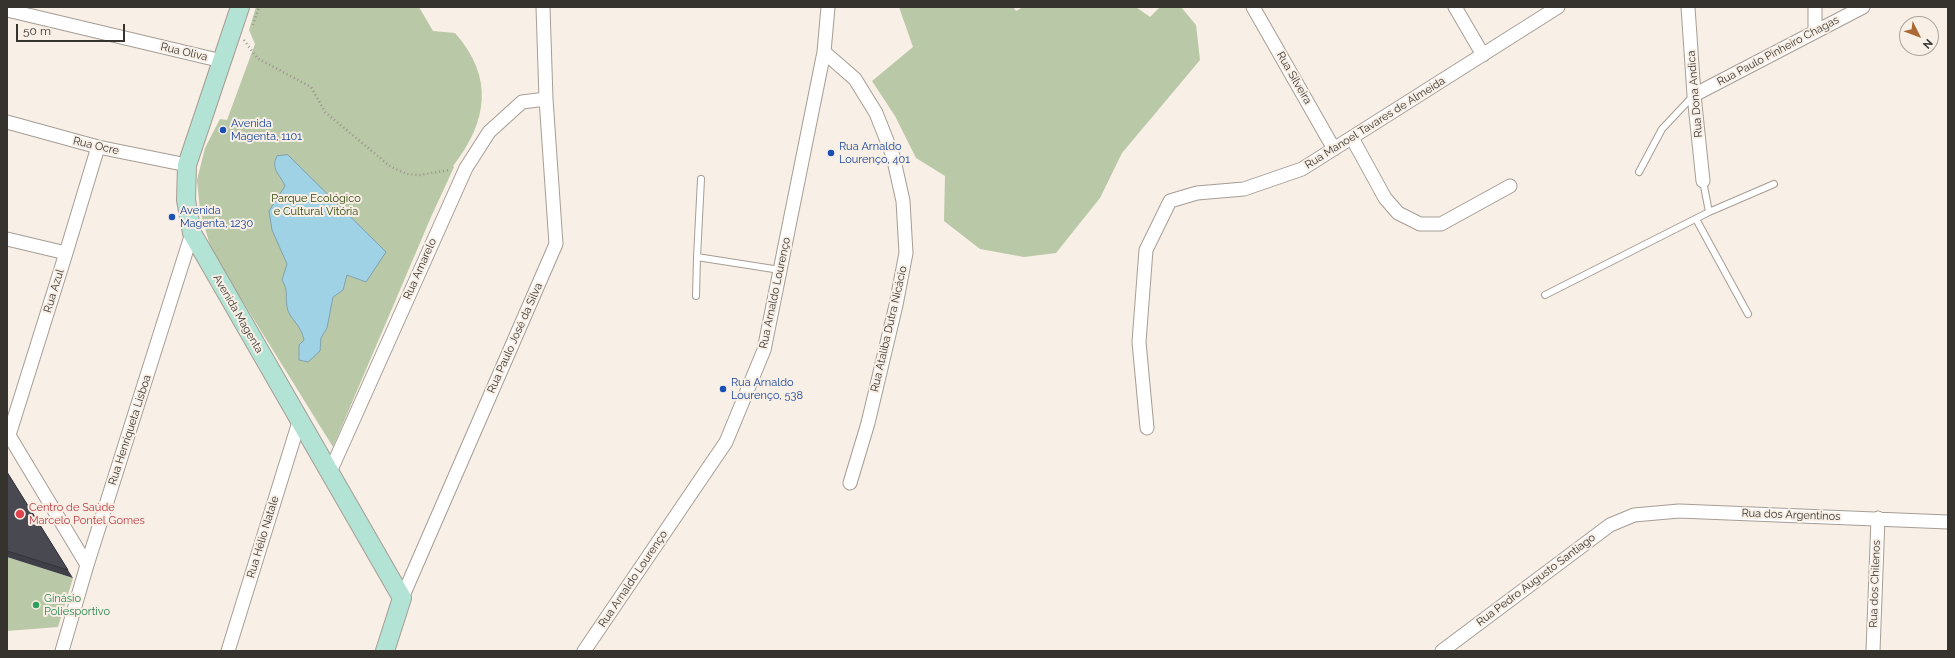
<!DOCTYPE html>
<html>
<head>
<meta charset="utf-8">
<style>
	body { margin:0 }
	#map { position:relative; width:1955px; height:658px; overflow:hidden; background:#f8efe6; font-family:Raleway,sans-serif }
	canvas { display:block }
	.frame { position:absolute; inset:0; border:8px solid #36332f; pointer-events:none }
	.north { position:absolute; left:1899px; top:16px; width:40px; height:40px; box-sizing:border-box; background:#f8efe6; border:1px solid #aaa49d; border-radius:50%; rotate:132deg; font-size:11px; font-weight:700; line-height:16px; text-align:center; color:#36332f }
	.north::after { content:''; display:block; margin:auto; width:14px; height:18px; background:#ab6936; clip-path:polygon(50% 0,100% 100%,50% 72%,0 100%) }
	.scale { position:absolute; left:16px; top:24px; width:109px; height:18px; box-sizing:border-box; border:2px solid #36332f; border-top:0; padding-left:5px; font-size:12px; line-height:14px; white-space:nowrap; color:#36332f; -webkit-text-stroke:3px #f8efe6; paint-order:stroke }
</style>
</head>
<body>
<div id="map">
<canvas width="1955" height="658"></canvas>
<div class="frame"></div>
<div class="north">N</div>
<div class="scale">50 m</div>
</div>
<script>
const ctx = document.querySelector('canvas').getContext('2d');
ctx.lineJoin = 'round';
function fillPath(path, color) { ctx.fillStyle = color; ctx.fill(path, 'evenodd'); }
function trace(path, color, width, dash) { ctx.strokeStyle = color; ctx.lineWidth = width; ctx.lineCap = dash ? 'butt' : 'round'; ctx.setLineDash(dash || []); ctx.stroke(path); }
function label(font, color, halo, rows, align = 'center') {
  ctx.font = font + ' Raleway,sans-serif'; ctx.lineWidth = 4; ctx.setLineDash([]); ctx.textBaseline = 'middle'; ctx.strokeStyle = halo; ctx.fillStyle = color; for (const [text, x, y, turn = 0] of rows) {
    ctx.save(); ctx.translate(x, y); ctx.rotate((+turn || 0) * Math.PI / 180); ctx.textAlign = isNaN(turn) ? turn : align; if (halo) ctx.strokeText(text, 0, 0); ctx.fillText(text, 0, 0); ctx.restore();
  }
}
fillPath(new Path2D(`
	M256,7H419L433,31L455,33C494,77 488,121 453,166L454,167L431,217L333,447L240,297L235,296L214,259L200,211L197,180L205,148L220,119L227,120L255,44L249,30Z
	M899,7H1013L1016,11L1023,7H1136L1150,17L1160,7H1181L1196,25L1200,60L1122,153L1100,198L1056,253L1024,257L980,249L944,221L945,176L916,158L895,116L872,81L913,47Z
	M7,557L73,578L58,627L7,631Z`), '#b9c8a6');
const water = new Path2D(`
	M288,155L386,252L366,282L347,275L343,290L333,297L327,328L321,338L320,351L308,362L299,360V345L304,340C301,324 289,319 287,307C285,295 289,292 282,280L287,264L272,230L269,211L285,186C280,174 270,169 277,156Z`);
fillPath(water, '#a0d2e6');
trace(water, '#80a2af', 1);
const lane = new Path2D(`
	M1639,172L1662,129L1693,96
	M701,179L697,257L780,270
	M1709,212L1774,184
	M1696,219L1748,314
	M1545,295L1709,212L1703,181
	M696,296L697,257`);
const street = new Path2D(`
	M1253,7L1334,149
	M1455,7L1483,55
	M1688,7L1694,95L1703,181
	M1815,7V32
	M7,10L222,61
	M824,52L855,79L876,113L893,156L903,201L906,253L896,305L868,423L850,483
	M1694,95L1863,7
	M7,122L98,147L187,165
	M1352,138L1385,198L1398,213L1420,224H1441L1510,186
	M7,239L66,253
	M1147,428L1139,342L1146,250L1170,201L1197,193L1244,189L1302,169L1558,7
	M7,432L87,565
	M9,435L66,253L98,147
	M330,472L466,168L489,132L522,102L546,99
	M402,598L556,244L546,99L543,7
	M62,651L87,565L192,233
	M228,651L299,422
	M584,651L726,442L764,350L824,52L828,7
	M1442,651L1610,525L1634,515L1679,511L1948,522
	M1873,651L1878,518`);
const secondary = new Path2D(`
	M240,7L187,165L186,200L192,233L402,598L385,651`);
trace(lane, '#a69d95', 8);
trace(street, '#a69d95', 15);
trace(secondary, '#a69d95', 20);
trace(new Path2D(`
	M253,25L259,7
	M244,40L257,58L311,87L325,112L391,167L407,174L420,175L450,170`), '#98928b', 2.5, [1, 3]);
trace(lane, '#fff', 6);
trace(street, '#fff', 13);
trace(secondary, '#b3e3d4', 18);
fillPath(new Path2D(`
	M7,472L73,578L7,557Z`), '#3f3f47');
const building = new Path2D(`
	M7,472L68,570L7,551Z`);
fillPath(building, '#494952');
trace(building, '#333339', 1);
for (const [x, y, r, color] of [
	[223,130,4,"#1a4fb4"],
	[831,153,4,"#1a4fb4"],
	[172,217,4,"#1a4fb4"],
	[723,389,4,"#1a4fb4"],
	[20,514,5,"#e0444e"],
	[36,605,4,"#2e9e5b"]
]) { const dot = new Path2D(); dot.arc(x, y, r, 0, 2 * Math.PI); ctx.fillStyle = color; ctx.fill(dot); trace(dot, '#f8efe6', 1.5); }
label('11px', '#36332f', '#f8efe6', [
	["Rua Paulo Pinheiro Chagas",1778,51,-28],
	["Rua Oliva",184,52,13],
	["Rua Silveira",1294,78,60],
	["Rua Dona Andica",1695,94,-95],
	["Rua Manoel Tavares de Almeida",1375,123,-32],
	["Rua Ocre",96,146,13],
	["Rua Amarelo",420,269,-66],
	["Rua Azul",54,291,-73],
	["Rua Arnaldo Lourenço",775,293,-78],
	["Avenida Magenta",238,314,60],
	["Rua Ataliba Dutra Nicácio",889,329,-77],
	["Rua Paulo José da Silva",515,338,-66],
	["Rua Henriqueta Lisboa",130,430,-72],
	["Rua dos Argentinos",1791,515,2],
	["Rua Hélio Natale",263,537,-73],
	["Rua Arnaldo Lourenço",633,579,-56],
	["Rua Pedro Augusto Santiago",1536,580,-37],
	["Rua dos Chilenos",1875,584,-88]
]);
label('11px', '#164399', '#f8efe6', [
	["Avenida",231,124],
	["Magenta, 1101",231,137],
	["Rua Arnaldo",839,147],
	["Lourenço, 401",839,160],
	["Avenida",180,211],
	["Magenta, 1230",180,224],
	["Rua Arnaldo",731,383],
	["Lourenço, 538",731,396]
], 'left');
label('11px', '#2f4505', '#f8efe6', [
	["Parque Ecológico",316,199],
	["e Cultural Vitória",316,212]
]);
label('11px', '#be3a42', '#f8efe6', [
	["Centro de Saúde",29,508],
	["Marcelo Pontel Gomes",29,521]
], 'left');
label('11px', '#27864d', '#f8efe6', [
	["Ginásio",44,599],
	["Poliesportivo",44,612]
], 'left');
</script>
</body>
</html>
